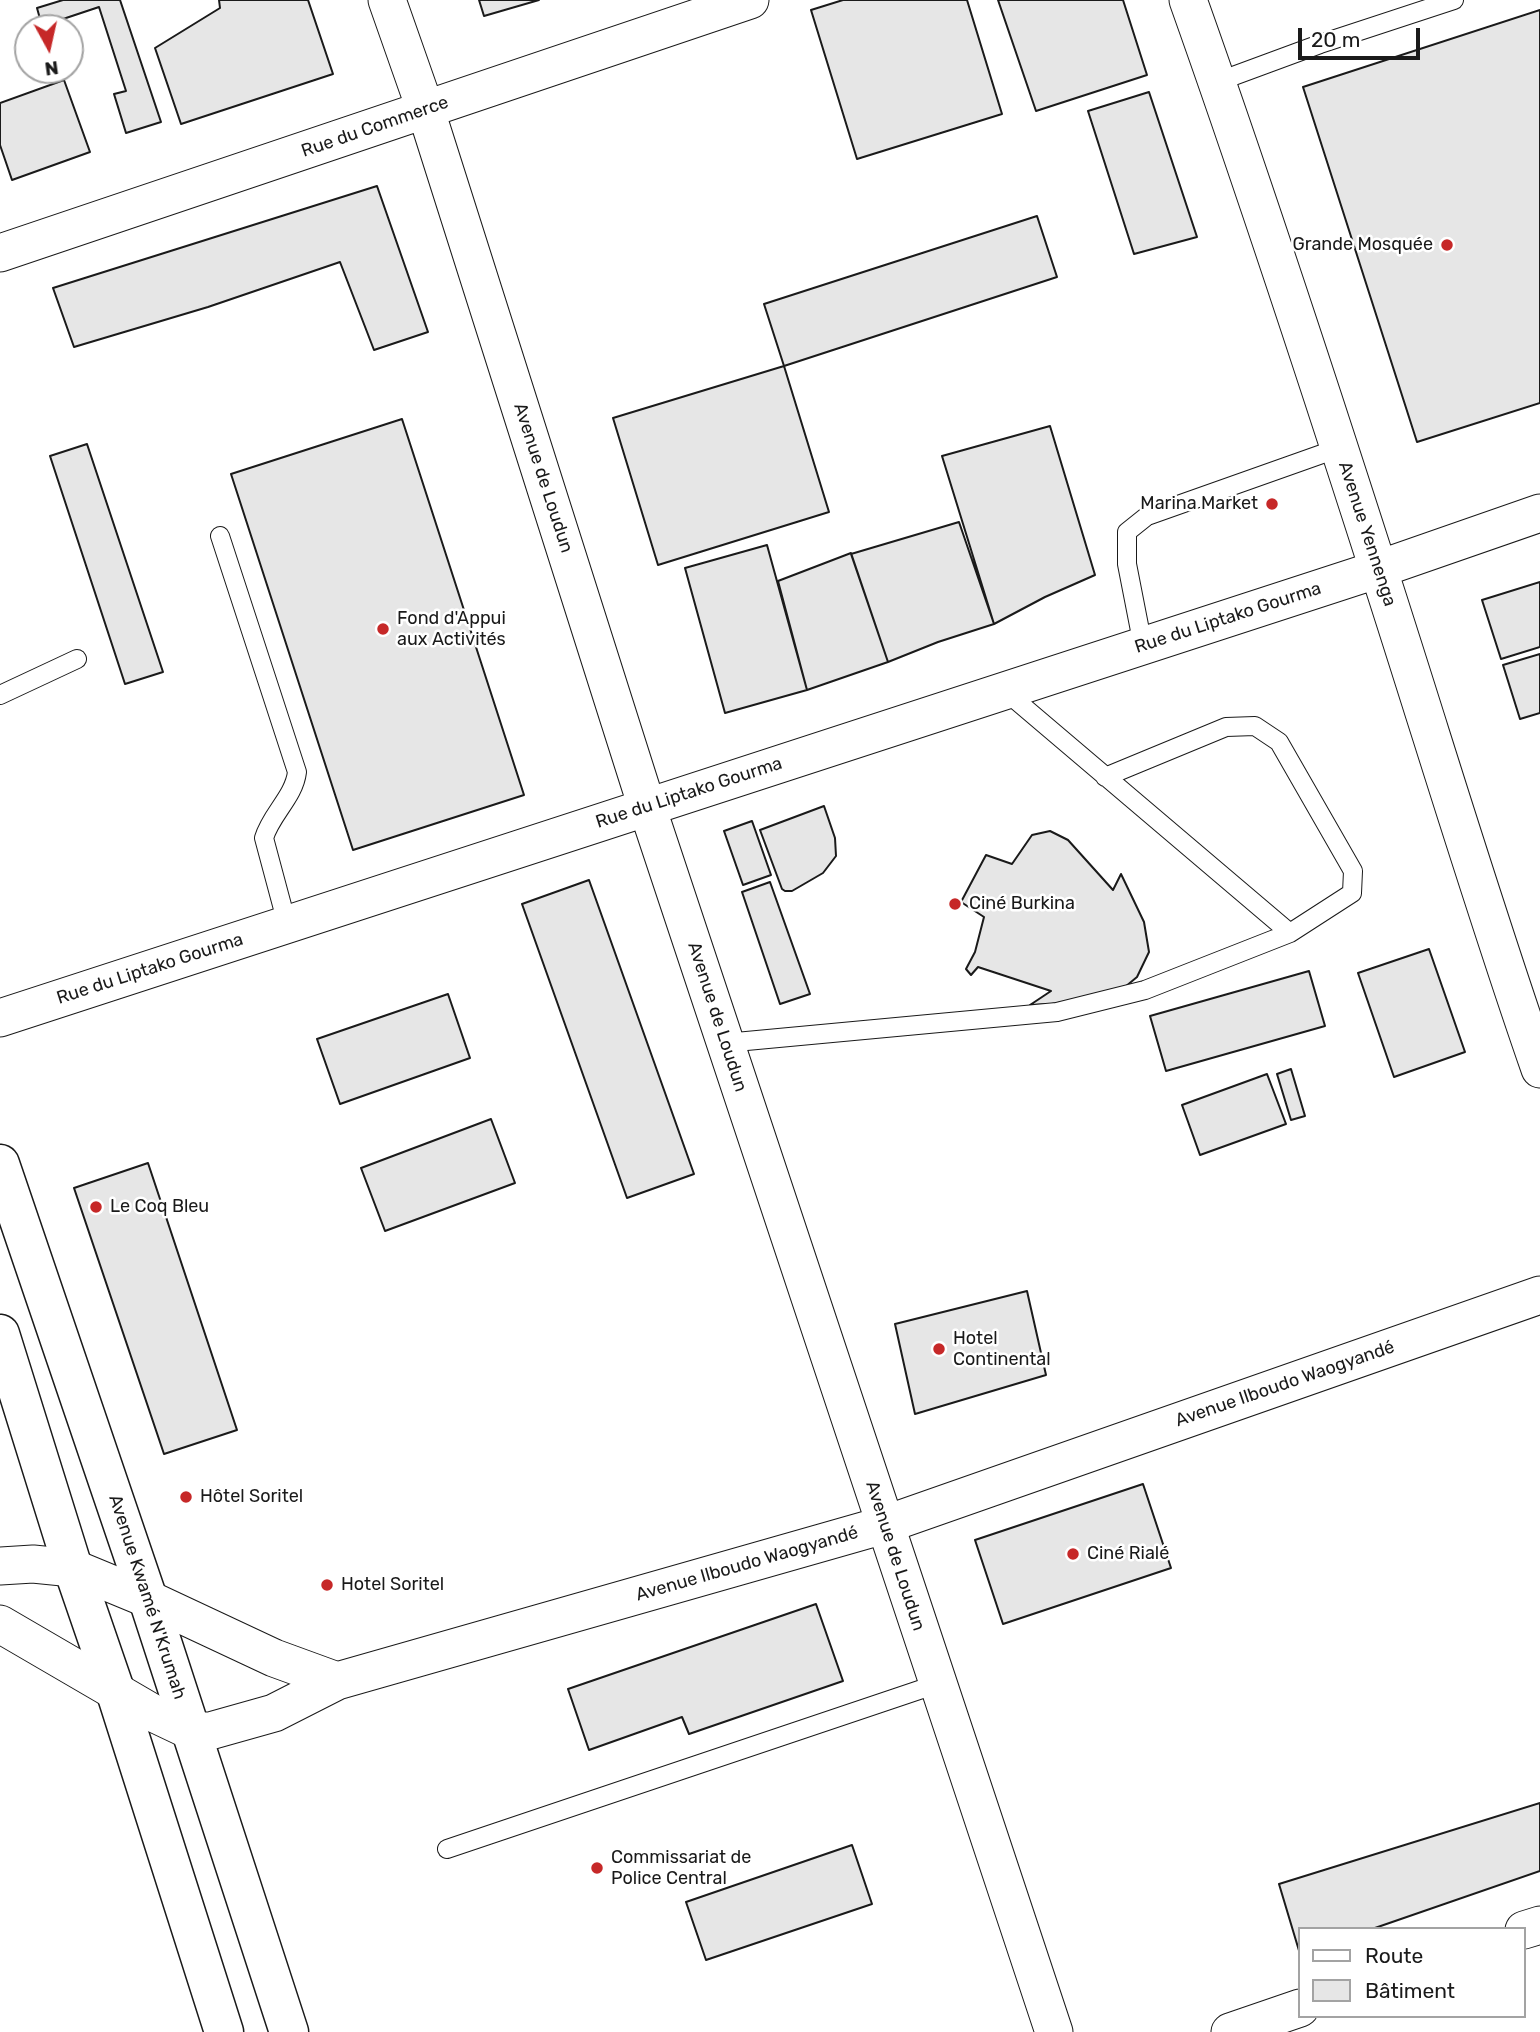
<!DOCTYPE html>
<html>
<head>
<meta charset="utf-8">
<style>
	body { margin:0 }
	#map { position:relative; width:1540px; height:2032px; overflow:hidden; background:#fff; font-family:Rubik,sans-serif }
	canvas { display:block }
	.legend { position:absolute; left:1298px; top:1927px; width:228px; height:91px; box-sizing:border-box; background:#fff; border:2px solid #a3a3a3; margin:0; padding:9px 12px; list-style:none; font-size:21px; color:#1a1a1a }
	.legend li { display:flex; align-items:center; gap:14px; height:35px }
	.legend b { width:35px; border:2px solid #a3a3a3 }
	.north { position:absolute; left:14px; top:14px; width:70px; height:70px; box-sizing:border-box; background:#fff; border:2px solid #a3a3a3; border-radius:50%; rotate:172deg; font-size:19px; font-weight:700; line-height:28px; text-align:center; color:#1a1a1a }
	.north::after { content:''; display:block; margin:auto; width:24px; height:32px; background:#c62828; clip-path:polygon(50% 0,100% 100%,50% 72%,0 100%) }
	.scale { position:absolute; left:1298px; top:28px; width:122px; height:32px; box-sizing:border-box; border:4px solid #1a1a1a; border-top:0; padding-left:9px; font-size:21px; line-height:24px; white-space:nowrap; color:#1a1a1a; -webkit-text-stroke:5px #fff; paint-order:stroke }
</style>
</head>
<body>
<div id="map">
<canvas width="1540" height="2032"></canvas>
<ul class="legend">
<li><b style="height:9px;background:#fff"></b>Route</li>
<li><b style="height:19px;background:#e6e6e6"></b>Bâtiment</li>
</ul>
<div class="north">N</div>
<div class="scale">20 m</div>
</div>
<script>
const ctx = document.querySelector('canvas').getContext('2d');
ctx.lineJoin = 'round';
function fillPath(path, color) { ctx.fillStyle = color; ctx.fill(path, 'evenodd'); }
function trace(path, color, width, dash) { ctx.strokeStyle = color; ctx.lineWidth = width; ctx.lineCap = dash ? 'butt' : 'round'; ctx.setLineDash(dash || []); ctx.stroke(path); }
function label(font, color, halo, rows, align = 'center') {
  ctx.font = font + ' Rubik,sans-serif'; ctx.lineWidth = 5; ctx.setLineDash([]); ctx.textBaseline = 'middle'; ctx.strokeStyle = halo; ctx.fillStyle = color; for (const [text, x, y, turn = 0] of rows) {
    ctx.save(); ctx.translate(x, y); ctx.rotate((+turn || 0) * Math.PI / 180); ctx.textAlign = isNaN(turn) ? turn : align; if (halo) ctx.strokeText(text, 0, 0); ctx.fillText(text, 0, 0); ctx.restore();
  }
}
const building = new Path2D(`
	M63,0H120L161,122L126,133L114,94L126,91L99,7L42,26L37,8Z
	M219,0H308L333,74L181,124L155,48L220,8Z
	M479,0H539L484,16Z
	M843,0H967L1002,114L857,159L811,10Z
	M998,0H1123L1147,75L1036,111Z
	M1540,10V403L1417,442L1303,87Z
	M64,80L90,152L12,180L0,145V103Z
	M1149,92L1197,237L1134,254L1088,111Z
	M377,186L428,332L374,350L340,262L208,307L74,347L53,288Z
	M1037,216L1057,277L784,366L764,304Z
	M784,366L829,512L658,565L613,418Z
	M402,419L524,795L353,850L231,474Z
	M1050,426L1095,575L1045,597L994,624L942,456Z
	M87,444L163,672L125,684L50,456Z
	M959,522L994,624L938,642L888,662L851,554Z
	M767,545L807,690L725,713L685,568Z
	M851,553L888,662L807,690L778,581Z
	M1540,582V647L1501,659L1482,600Z
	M1540,654V713L1520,719L1503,665Z
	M824,806L835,838L836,856L823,873L792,891H785L782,889L760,830Z
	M752,821L771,875L743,885L724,831Z
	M1050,831L1068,840L1113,890L1121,874L1144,922L1149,952L1137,977L1119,992L1052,1004L1030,1005L1051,991L978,967L971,975L966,969L975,952L984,917L961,902L986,855L1012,864L1032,835Z
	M589,880L694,1174L627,1198L522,904Z
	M770,882L810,994L780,1004L742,892Z
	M1429,949L1465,1052L1394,1077L1358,973Z
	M1309,971L1325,1026L1166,1071L1150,1016Z
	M448,994L470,1058L340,1104L317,1039Z
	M1291,1069L1305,1116L1291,1120L1277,1074Z
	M1267,1074L1286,1124L1200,1155L1182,1105Z
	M491,1119L515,1183L385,1231L361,1168Z
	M148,1163L237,1430L164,1454L74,1188Z
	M1027,1291L1046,1375L915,1414L895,1324Z
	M1143,1484L1171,1568L1003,1624L975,1540Z
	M816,1604L843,1681L689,1734L682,1717L589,1750L568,1689Z
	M1540,1803V1871L1372,1929H1300V1954L1279,1884Z
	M852,1845L872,1904L706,1960L686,1902Z`);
fillPath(building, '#e6e6e6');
trace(building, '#1a1a1a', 2);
const service = new Path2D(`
	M1217,82L1320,44L1454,0
	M220,536L297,772C294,797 271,814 264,838L287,924
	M1143,646L1127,564V532L1147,516L1339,448
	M1005,691L1290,933
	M0,695L77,659
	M725,1043L1057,1012L1145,990L1290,933L1352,893L1353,871L1279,742L1255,726L1226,727L1105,777
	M447,1849L937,1684`);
const minor = new Path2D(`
	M387,0L426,111L647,807L1054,2032
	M1188,0C1255,188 1317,378 1378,568C1432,735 1482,903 1540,1069
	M0,253L750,0
	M0,1018L1379,569L1540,513
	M0,1566L33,1564L73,1568L148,1599L274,1658L337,1681
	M0,1624L151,1712L191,1731H210L274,1713L337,1681L884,1525L1540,1295
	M1524,1930L1540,1925
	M1230,2032L1300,2008`);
const primary = new Path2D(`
	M0,1164L148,1599L289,2032
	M0,1334L73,1568L116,1693L224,2032`);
trace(service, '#1a1a1a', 20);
trace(minor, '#1a1a1a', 39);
trace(primary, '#1a1a1a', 41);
trace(service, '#fff', 18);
trace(minor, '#fff', 37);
trace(primary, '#fff', 38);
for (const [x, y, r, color] of [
	[1447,245,7,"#c62828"],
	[1272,504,7,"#c62828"],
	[383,629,7,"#c62828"],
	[955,904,7,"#c62828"],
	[96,1207,7,"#c62828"],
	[939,1349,7,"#c62828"],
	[186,1497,7,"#c62828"],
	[1073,1554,7,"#c62828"],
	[327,1585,7,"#c62828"],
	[597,1868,7,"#c62828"]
]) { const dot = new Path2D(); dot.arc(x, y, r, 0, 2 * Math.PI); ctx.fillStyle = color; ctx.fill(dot); trace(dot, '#fff', 2.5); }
label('18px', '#1a1a1a', '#fff', [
	["Rue du Commerce",375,127,-19],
	["Avenue de Loudun",543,478,72],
	["Avenue Yennenga",1367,534,72],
	["Rue du Liptako Gourma",1228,618,-18],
	["Rue du Liptako Gourma",689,793,-18],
	["Rue du Liptako Gourma",150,969,-18],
	["Avenue de Loudun",717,1017,72],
	["Avenue Ilboudo Waogyandé",1285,1384,-19],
	["Avenue de Loudun",895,1556,72],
	["Avenue Ilboudo Waogyandé",747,1564,-16],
	["Avenue Kwamé N'Krumah",147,1597,72]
]);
label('18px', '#1a1a1a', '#fff', [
	["Grande Mosquée",1433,245,"right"],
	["Marina Market",1258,504,"right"],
	["Fond d'Appui",397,619],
	["aux Activités",397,640],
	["Ciné Burkina",969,904],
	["Le Coq Bleu",110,1207],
	["Hotel",953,1339],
	["Continental",953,1360],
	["Hôtel Soritel",200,1497],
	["Ciné Rialé",1087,1554],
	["Hotel Soritel",341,1585],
	["Commissariat de",611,1858],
	["Police Central",611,1879]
], 'left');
</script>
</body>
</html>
